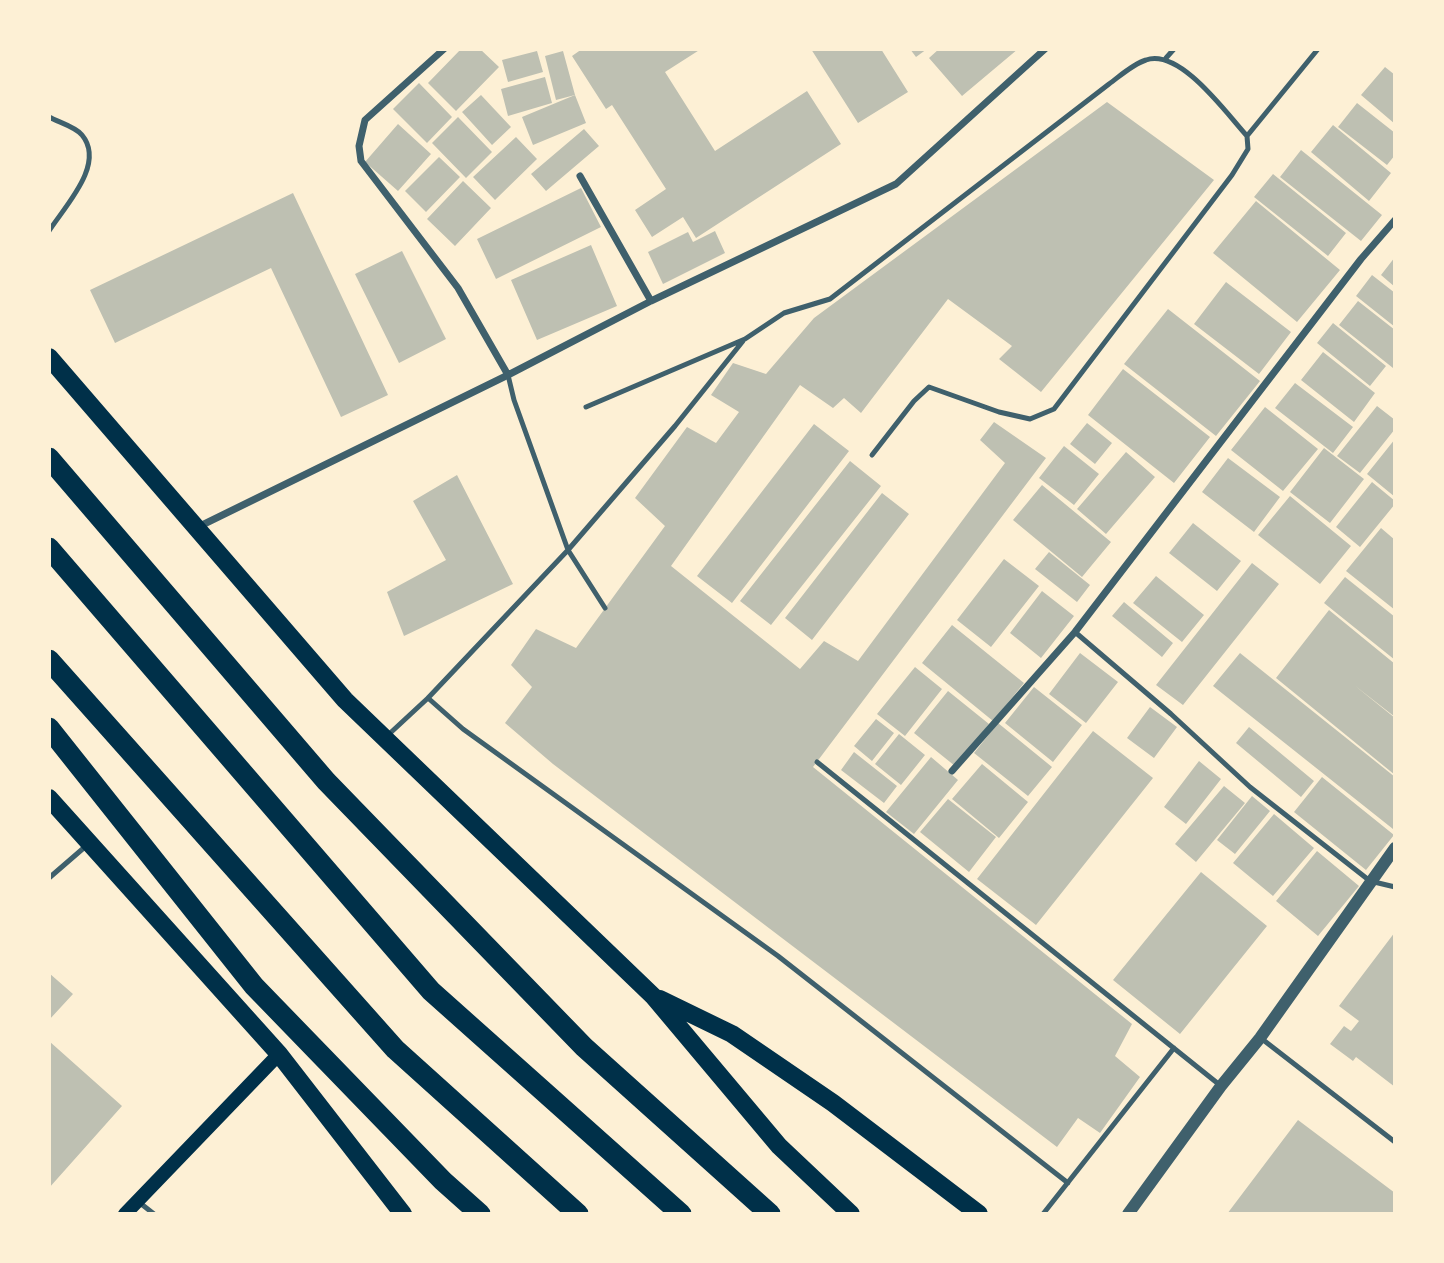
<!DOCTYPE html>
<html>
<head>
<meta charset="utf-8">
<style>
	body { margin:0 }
	#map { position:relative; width:1444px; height:1263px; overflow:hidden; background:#fdf0d5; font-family:"Space Grotesk",sans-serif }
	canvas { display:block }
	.frame { position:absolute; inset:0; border:51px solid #fdf0d5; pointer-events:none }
</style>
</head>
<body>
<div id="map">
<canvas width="1444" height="1263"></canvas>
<div class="frame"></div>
</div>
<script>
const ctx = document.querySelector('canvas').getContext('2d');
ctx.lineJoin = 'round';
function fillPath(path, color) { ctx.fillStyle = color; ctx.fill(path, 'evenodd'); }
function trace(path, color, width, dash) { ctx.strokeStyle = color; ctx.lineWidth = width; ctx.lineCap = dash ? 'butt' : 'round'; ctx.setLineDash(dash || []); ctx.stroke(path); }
fillPath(new Path2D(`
	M461,49H480L499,67L456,111L428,83Z
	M582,49H701L665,72L715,151L807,91L841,144L696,238L683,217L652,237L635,210L666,189L612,105L606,109L572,56Z
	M811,49H881L908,92L858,123Z
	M910,49H927L916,57Z
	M939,49H1018L962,96L929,58Z
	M537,51L543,72L508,82L502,60Z
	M563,51L575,95L556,100L545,56Z
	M1385,67L1395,75V124L1361,95Z
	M545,77L552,103L508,116L501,89Z
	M419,83L452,117L427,143L393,109Z
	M481,95L511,127L492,145L462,112Z
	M575,95L586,123L533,145L522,117Z
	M1107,102L1214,180L1041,392L999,359L1012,346L948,299L861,413L844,398L833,408L800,385L671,566L800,669L824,641L858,661L1005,463L980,440L994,422L1046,458L813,767L1132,1024L1115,1056L1140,1077L1100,1133L1078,1118L1057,1147L553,764L505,723L532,687L511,665L536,629L576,648L665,526L635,498L687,427L716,443L739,412L711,395L733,363L766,374L814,318Z
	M1357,103L1395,133V155L1387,165L1338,127Z
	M458,117L492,152L466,178L432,143Z
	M398,124L431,154L398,191L365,162Z
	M1333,125L1391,173L1369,201L1311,152Z
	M584,129L599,146L546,191L531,174Z
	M516,137L537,159L495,200L473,177Z
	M1301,150L1382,215L1361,241L1280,177Z
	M439,157L460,177L426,212L405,191Z
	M1273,174L1346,233L1328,256L1254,197Z
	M463,181L491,208L455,246L427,219Z
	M581,188L601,227L496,279L477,239Z
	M293,193L388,395L341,417L271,268L115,343L90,290Z
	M1256,201L1340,270L1297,322L1213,253Z
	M715,231L725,253L663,284L648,252L688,232L693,242Z
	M591,245L617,306L537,340L511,280Z
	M402,251L446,339L399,363L355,274Z
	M1395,257V287L1381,275Z
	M1372,275L1395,293V327L1356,296Z
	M1226,282L1291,332L1259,374L1194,324Z
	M1358,301L1395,330L1393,368L1339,325Z
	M1168,309L1260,381L1216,436L1124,364Z
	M1333,323L1386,366L1370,386L1317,343Z
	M1323,352L1375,393L1354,422L1301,380Z
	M1123,369L1210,437L1174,483L1088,415Z
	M1295,383L1353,427L1333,453L1275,408Z
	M1377,406L1395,420V429L1360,473L1337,456Z
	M1265,407L1318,449L1283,491L1231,450Z
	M1087,423L1112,443L1095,464L1070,444Z
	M814,424L849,451L732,603L697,576Z
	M1395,439V497L1367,474Z
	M1064,446L1099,474L1074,505L1039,478Z
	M1324,448L1364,479L1330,523L1290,492Z
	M1126,452L1155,477L1106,534L1077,509Z
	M1228,458L1280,497L1254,532L1202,492Z
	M850,461L881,486L771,625L740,601Z
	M457,475L513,584L404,636L387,592L446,560L413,501Z
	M1372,482L1395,501V504L1360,547L1336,527Z
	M1042,485L1111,542L1082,577L1013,520Z
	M882,493L909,514L812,640L785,618Z
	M1290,496L1351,546L1320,584L1258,535Z
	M1193,523L1241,561L1217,591L1169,553Z
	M1381,528L1395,540V610L1346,571Z
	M1049,552L1090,585L1077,602L1035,569Z
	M1004,559L1039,586L991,647L957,620Z
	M1252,563L1279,584L1183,705L1156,685Z
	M1156,576L1204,615L1182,642L1133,603Z
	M1345,577L1395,617V660L1324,603Z
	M1042,591L1074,616L1041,658L1010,633Z
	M1124,602L1173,643L1162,657L1112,616Z
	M1329,610L1395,664V717L1354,685L1395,718V775L1276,678Z
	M952,625L1024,683L993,721L922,663Z
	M1080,653L1118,682L1086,723L1049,694Z
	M1240,653L1395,777V827L1393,829L1213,686Z
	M915,667L942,689L905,736L877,714Z
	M1034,687L1082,725L1053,762L1005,723Z
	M948,691L989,724L955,766L914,733Z
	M1150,707L1177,727L1154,758L1127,738Z
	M876,719L894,733L872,761L854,746Z
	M998,723L1052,767L1028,796L974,753Z
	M1249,727L1314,781L1301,797L1236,743Z
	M1093,731L1153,778L1036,925L977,879Z
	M899,734L925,755L901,785L875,764Z
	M854,752L897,786L884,803L841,770Z
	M931,757L958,780L914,834L886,812Z
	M1199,761L1221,779L1186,824L1164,807Z
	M982,764L1028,802L999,838L952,799Z
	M1322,777L1394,835L1366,870L1294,812Z
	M1224,786L1245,803L1196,862L1175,844Z
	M1252,796L1270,811L1235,854L1217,840Z
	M948,799L996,837L969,872L920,832Z
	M1274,814L1314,848L1273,896L1233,863Z
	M1317,851L1359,886L1318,936L1276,901Z
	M1201,872L1267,926L1180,1034L1113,980Z
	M1395,932V1087L1356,1057L1353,1061L1330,1044L1344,1026L1351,1031L1359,1021L1339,1006Z
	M49,973L73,994L49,1020Z
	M49,1041L122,1106L49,1188Z
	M1298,1120L1395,1193V1214H1227Z`), '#bec0b2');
trace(new Path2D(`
	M1166,58L1174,49
	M49,117C58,122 76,127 82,135C106,164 65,206 49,231
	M1247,136L1318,49
	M586,407L745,339L784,313L830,299L1109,84C1120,76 1133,64 1146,60C1180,48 1226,113 1247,136L1248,149L1232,175L1054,409L1030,419L999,412L929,387L914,401L872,455
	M605,608L568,550L675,426L743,341
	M1075,632L1171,714L1250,787L1370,881L1395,887
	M428,698L463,729L778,956L1068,1183
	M387,736L428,698L568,550L514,400L508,375
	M817,762L1221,1086
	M49,878L86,846
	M1262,1039L1395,1142
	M140,1203L154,1214
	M1043,1214L1174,1048`), '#3f606c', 5);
trace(new Path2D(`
	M444,49L365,120L359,146L361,161L458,288L508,375
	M580,176L651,301
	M198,527L508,375L651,301L896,184L1045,49
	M952,771L1075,632L1361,259L1395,220`), '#3f606c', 7);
trace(new Path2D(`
	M1128,1214L1221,1086L1260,1038L1395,848`), '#3f606c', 12);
trace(new Path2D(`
	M125,1214L279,1054`), '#003049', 14);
trace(new Path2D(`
	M49,357L345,700L653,996L779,1146L851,1214
	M49,798L279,1054L403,1214
	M660,999L732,1034L833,1103L979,1214`), '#003049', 18);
trace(new Path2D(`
	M49,458L326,781L584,1047L770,1214
	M49,548L431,991L681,1214
	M49,660L395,1049L578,1214
	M49,728L254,986L443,1181L480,1214`), '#003049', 21);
</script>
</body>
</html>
